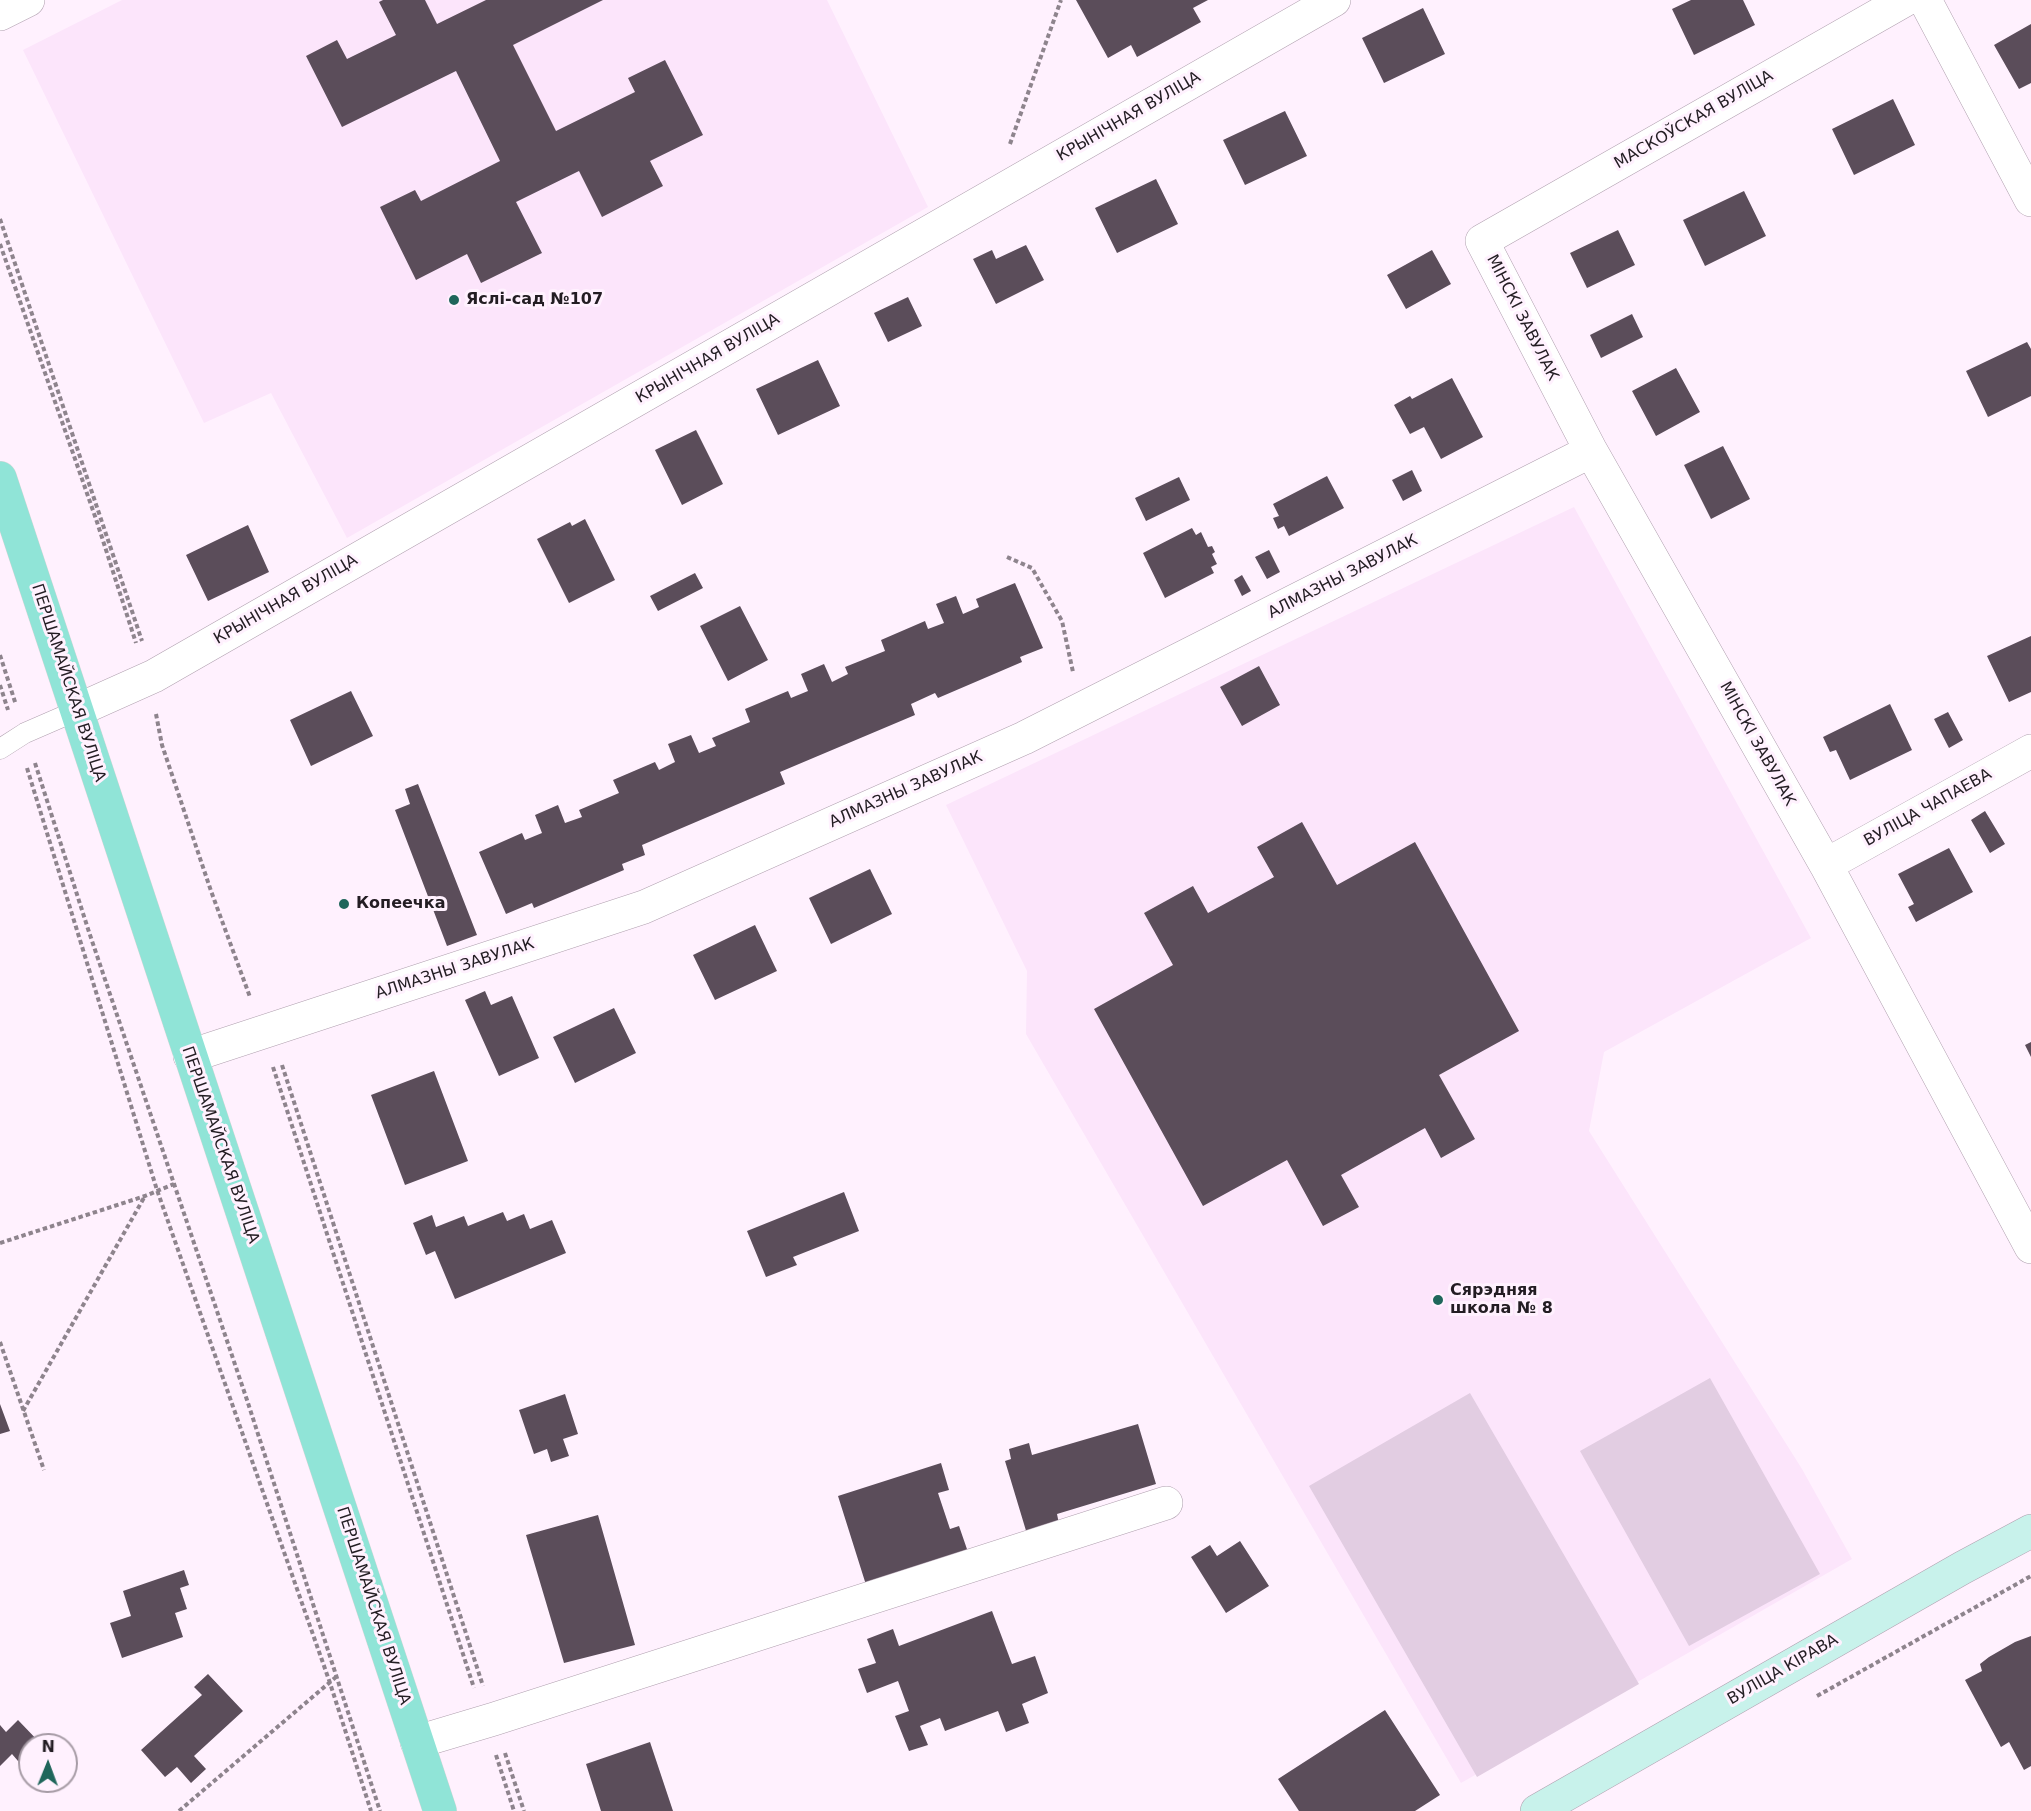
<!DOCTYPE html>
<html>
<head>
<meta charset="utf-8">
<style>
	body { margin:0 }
	#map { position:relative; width:2031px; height:1811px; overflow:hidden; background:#fff1fe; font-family:"DejaVu Sans",sans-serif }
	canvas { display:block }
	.north { position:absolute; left:18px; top:1733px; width:60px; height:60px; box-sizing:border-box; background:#fff1fe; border:2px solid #a79ca6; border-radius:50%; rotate:1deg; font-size:16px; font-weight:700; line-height:24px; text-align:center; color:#231d23 }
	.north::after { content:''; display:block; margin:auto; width:21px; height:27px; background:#1f665b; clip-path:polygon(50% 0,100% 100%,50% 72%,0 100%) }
</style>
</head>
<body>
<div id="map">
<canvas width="2031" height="1811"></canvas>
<div class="north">N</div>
</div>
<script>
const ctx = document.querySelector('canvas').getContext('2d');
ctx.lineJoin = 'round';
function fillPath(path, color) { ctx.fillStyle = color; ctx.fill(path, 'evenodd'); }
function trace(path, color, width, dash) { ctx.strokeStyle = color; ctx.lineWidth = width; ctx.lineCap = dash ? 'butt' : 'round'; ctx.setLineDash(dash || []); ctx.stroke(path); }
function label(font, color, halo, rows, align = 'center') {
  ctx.font = font + ' "DejaVu Sans",sans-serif'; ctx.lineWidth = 6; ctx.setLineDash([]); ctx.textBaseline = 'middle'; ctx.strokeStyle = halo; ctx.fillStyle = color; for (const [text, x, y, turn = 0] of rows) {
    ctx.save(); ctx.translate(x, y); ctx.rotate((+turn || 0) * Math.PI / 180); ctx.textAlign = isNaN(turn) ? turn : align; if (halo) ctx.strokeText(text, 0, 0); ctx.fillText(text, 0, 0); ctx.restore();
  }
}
fillPath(new Path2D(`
	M122,0H827L928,207L347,538L271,393L204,423L23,50Z
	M1574,507L1811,938L1604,1052L1589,1131L1802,1469L1852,1559L1461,1783L1026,1034L1027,971L946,805Z`), '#fce5fb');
fillPath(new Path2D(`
	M1710,1378L1820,1574L1689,1646L1580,1451Z
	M1470,1393L1639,1684L1477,1777L1309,1486Z`), '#e2cde2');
fillPath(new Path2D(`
	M383,0H425L437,24L486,0H603L513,45L556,131L635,92L628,78L665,60L703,135L650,161L663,186L602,217L579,171L516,202L542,253L481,283L467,254L416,280L380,207L415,190L421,201L500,161L456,71L342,127L306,56L337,40L347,59L396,35L379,2Z
	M1076,0H1208L1193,8L1201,22L1137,57L1131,45L1108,58Z
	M1691,0H1743L1755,25L1694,55L1672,9Z
	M1423,8L1445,54L1384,83L1362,38Z
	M2031,24V83L2019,89L1994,45Z
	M1893,99L1915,145L1854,175L1832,129Z
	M1285,111L1307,156L1245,185L1223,140Z
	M1156,179L1178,224L1117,253L1095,208Z
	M1744,191L1766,236L1705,266L1683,220Z
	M1618,230L1635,265L1587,288L1570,253Z
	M1026,245L1044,280L996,304L973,259L992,250L996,259Z
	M1432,250L1451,284L1406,309L1387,275Z
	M908,297L922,326L888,342L874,313Z
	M1632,314L1643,337L1601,358L1590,335Z
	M2027,342L2031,349V396L1988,417L1966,371Z
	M818,360L840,406L778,435L756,389Z
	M1676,368L1700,412L1656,436L1632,391Z
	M1452,378L1483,437L1441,459L1424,427L1410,434L1394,405L1410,396L1412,399Z
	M696,430L723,484L682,505L655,450Z
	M1723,446L1750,499L1711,519L1684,465Z
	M1412,470L1422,491L1403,501L1392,480Z
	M1327,476L1344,508L1289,536L1284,526L1278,529L1273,518L1279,516L1273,504Z
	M1179,477L1190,500L1146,521L1135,498Z
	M585,519L615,580L569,603L537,539L570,522L572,526Z
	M248,525L269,572L208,601L186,555Z
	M1192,528L1196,535L1201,532L1208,547L1212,546L1215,552L1212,554L1217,564L1211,567L1214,573L1165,598L1143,553Z
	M1269,550L1280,572L1267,579L1255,557Z
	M695,573L703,588L658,611L650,596Z
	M1242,575L1251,591L1242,596L1234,580Z
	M1015,583L1043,648L1020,657L1022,662L938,698L935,693L911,704L915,715L780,772L785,784L642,845L645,855L622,864L624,870L534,908L532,903L506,914L479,852L522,833L525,840L542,833L535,815L558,805L565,823L582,817L579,810L619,793L613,780L655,762L659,770L675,762L668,744L691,735L699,753L716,746L712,738L750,722L745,709L788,691L791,698L808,691L801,674L824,664L832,682L848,674L845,667L885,651L881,640L925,621L928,629L944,623L936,604L956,596L963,614L979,607L976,599Z
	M740,606L768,660L728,681L700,626Z
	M2031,636V692L2009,702L1987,656Z
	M1259,666L1280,705L1242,726L1220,687Z
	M351,691L373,736L311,766L290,720Z
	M1890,704L1912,750L1850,780L1836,750L1830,752L1823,737Z
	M1948,712L1963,740L1949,748L1934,719Z
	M418,784L477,935L447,946L395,810L410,804L405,789Z
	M1985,811L2005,844L1990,853L1971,820Z
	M1302,822L1337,885L1415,842L1519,1031L1439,1075L1475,1139L1441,1158L1425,1128L1341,1175L1359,1207L1323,1226L1287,1160L1203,1206L1094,1009L1173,965L1144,913L1193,886L1208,913L1274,877L1257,847Z
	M1949,848L1973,892L1916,922L1908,907L1914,904L1898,874Z
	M870,869L892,914L831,944L809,898Z
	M755,925L777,971L715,1000L693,955Z
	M485,991L491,1005L512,996L539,1058L499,1076L465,1000Z
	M614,1008L636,1053L575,1083L553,1037Z
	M2031,1042V1057L2025,1045Z
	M434,1071L468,1161L405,1185L371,1095Z
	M844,1192L859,1231L793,1257L797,1265L766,1277L747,1231Z
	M503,1212L507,1221L524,1214L530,1229L552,1220L566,1253L455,1299L435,1251L426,1255L413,1223L432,1215L436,1227L464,1216L468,1226Z
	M565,1394L578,1434L563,1439L569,1456L551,1462L547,1449L534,1454L519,1410Z
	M0,1404L10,1431L0,1434Z
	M1138,1424L1156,1484L1057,1514L1059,1524L1027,1534L1005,1461L1011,1459L1009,1449L1029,1443L1032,1455Z
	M941,1463L949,1490L938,1493L950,1529L959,1526L969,1555L867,1588L838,1496Z
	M598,1515L635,1645L564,1663L526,1535Z
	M1240,1541L1269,1586L1226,1613L1191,1557L1210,1545L1217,1556Z
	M184,1570L189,1585L180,1588L187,1609L175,1613L183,1637L122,1658L110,1623L131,1616L123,1591Z
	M992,1611L1012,1664L1035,1656L1048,1693L1022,1704L1029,1723L1006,1732L998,1711L945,1731L940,1718L920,1726L928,1745L909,1751L895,1716L909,1711L898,1681L867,1693L858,1669L876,1663L867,1639L893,1629L899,1646Z
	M2031,1636V1766L2024,1770L2009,1742L2001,1747L1965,1680L1982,1671L1980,1664L1989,1657L2015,1642Z
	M208,1674L243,1711L194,1756L206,1769L191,1783L177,1767L165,1777L141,1750L202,1695L194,1687Z
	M1385,1710L1440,1795L1415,1811H1299L1278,1779Z
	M18,1720L42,1745H30V1762L24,1768L12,1754L0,1766V1725L6,1732Z
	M650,1742L673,1811H601L586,1764Z`), '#5b4d5a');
const lane = new Path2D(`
	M0,749L25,733L78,710`);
const street = new Path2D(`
	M1905,0L1482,241L1591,451L1826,865L2031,1247
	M1925,0L2031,200
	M0,14L28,0
	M78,710L154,676L1334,0
	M1826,865L2031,751
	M190,1056L644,907L1024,738L1591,451
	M417,1742L494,1719L1166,1503`);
const secondary = new Path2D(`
	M1537,1811L1962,1568L2031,1531`);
const primary = new Path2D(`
	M0,478L440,1811`);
trace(lane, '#b0a0af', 21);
trace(street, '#b0a0af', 34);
trace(secondary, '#b0a0af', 34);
trace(primary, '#d7d6d7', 34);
trace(new Path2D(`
	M1010,144L1061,0
	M0,219L142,641
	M0,244L97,522L136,643
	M1007,557L1032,568L1062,621L1073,672
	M0,655L16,705
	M0,685L8,710
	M156,714L162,745L211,891L250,997
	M35,763L89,932L247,1400L380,1811
	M27,768L157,1190L330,1683L371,1811
	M282,1065L483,1686
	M273,1067L474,1688
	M0,1243L145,1196L174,1184
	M0,1342L44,1470
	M23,1411L145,1196
	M1817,1696L2031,1576
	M505,1753L524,1811
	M496,1755L514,1811
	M179,1811L336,1677`), '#8e848d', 4, [4.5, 3]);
trace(lane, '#fff', 20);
trace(street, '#fff', 33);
trace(secondary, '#c8f2eb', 33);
trace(primary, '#90e4d7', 33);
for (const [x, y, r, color] of [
	[454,300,6,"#1f665b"],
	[344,904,6,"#1f665b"],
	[1438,1300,6,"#1f665b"]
]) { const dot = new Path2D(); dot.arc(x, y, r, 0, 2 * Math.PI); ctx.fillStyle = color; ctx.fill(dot); trace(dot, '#fff1fe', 2); }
label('16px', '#231d23', '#fff1fe', [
	["КРЫНІЧНАЯ ВУЛІЦА",1129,117,-30],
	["МАСКОЎСКАЯ ВУЛІЦА",1694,120,-30],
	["МІНСКІ ЗАВУЛАК",1522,318,63],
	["КРЫНІЧНАЯ ВУЛІЦА",708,359,-30],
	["АЛМАЗНЫ ЗАВУЛАК",1343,577,-27],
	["КРЫНІЧНАЯ ВУЛІЦА",286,600,-30],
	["ПЕРШАМАЙСКАЯ ВУЛІЦА",68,683,72],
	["МІНСКІ ЗАВУЛАК",1757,744,61],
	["АЛМАЗНЫ ЗАВУЛАК",906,790,-24],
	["ВУЛІЦА ЧАПАЕВА",1928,808,-29],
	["АЛМАЗНЫ ЗАВУЛАК",455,969,-18],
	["ПЕРШАМАЙСКАЯ ВУЛІЦА",220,1145,71],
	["ПЕРШАМАЙСКАЯ ВУЛІЦА",373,1606,72],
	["ВУЛІЦА КІРАВА",1783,1670,-30]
]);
label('bold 16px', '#231d23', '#fff1fe', [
	["Яслі-сад №107",466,300],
	["Копеечка",356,904],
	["Сярэдняя",1450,1291],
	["школа № 8",1450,1309]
], 'left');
</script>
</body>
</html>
